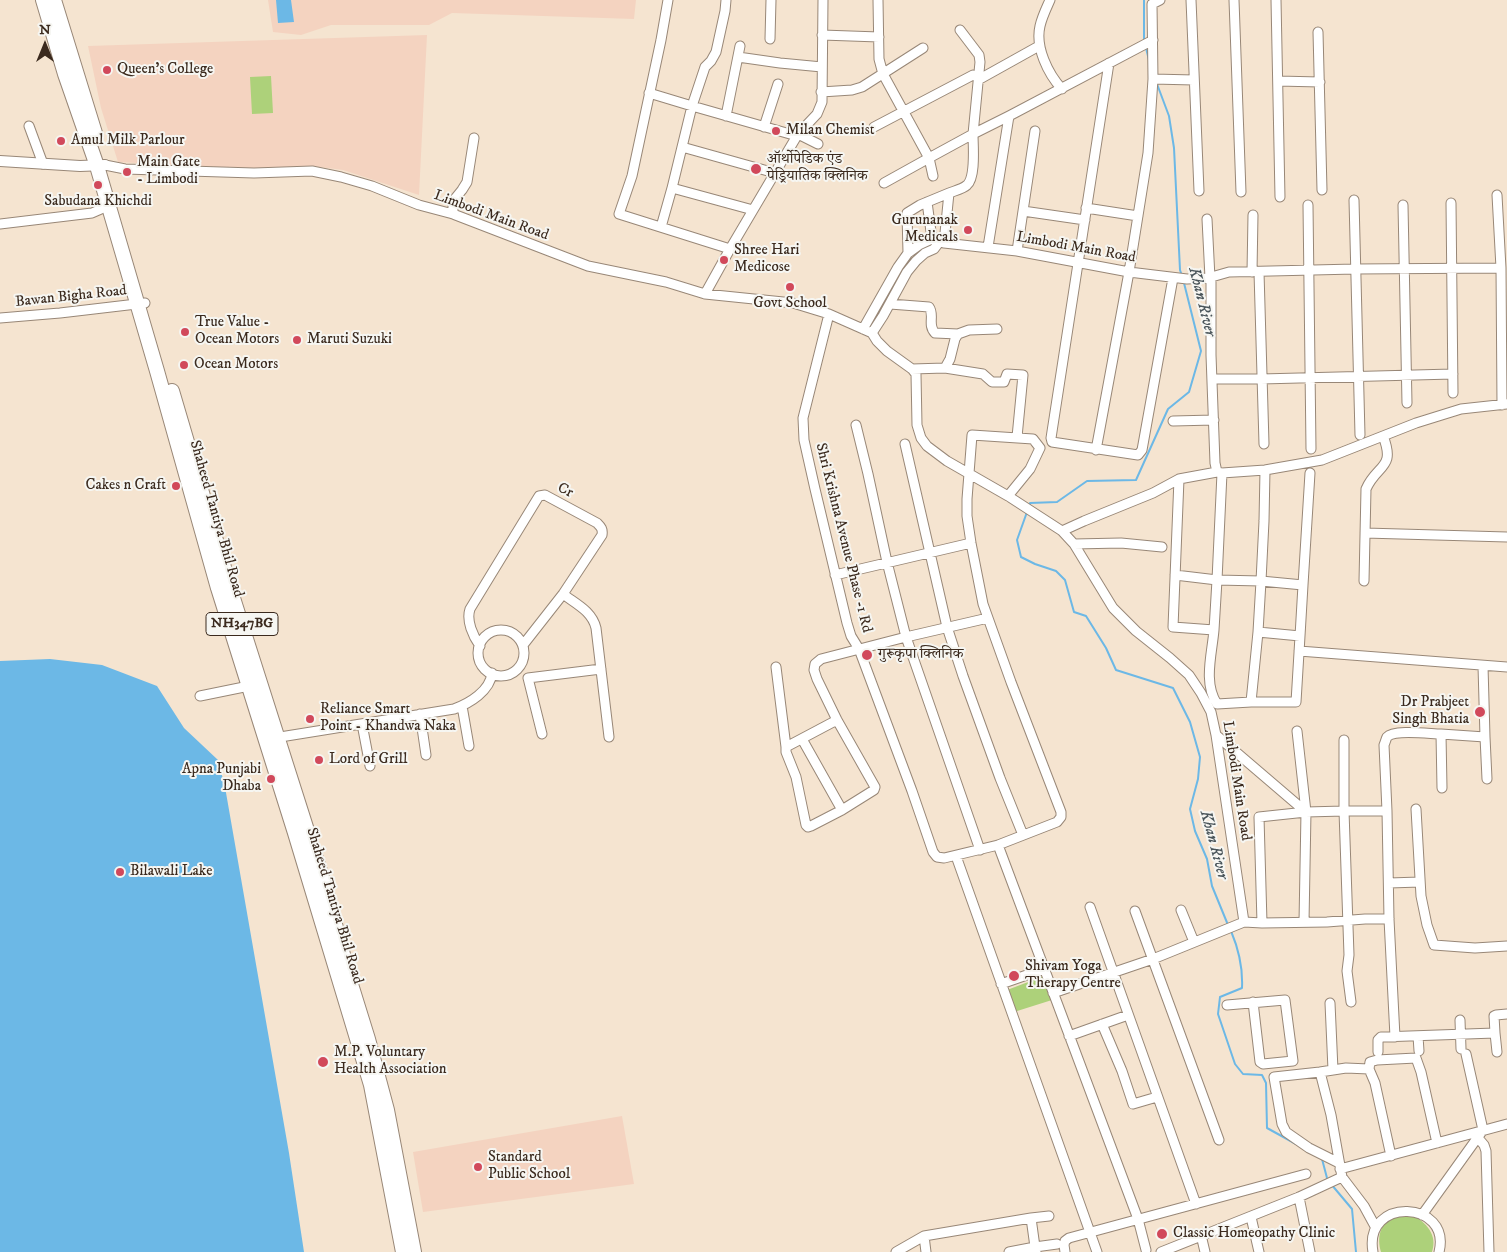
<!DOCTYPE html>
<html>
<head>
<meta charset="utf-8">
<style>
	body { margin:0 }
	#map { position:relative; width:1507px; height:1252px; overflow:hidden; background:#f5e4d0; font-family:"IM FELL DW Pica",serif }
	canvas { display:block }
	.north { position:absolute; left:20px; top:20px; width:50px; height:50px; -webkit-text-stroke:4px #f6f6f2; paint-order:stroke; rotate:0deg; font-size:14px; font-weight:700; line-height:20px; text-align:center; color:#3b2a1e }
	.north::after { content:''; display:block; margin:auto; width:18px; height:22px; background:#3b2a1e; clip-path:polygon(50% 0,100% 100%,50% 72%,0 100%) }
</style>
</head>
<body>
<div id="map">
<canvas width="1507" height="1252"></canvas>
<div class="north">N</div>
</div>
<script>
const ctx = document.querySelector('canvas').getContext('2d');
ctx.lineJoin = 'round';
function fillPath(path, color) { ctx.fillStyle = color; ctx.fill(path, 'evenodd'); }
function trace(path, color, width, dash) { ctx.strokeStyle = color; ctx.lineWidth = width; ctx.lineCap = dash ? 'butt' : 'round'; ctx.setLineDash(dash || []); ctx.stroke(path); }
function label(font, color, halo, rows, align = 'center') {
  ctx.font = font + ' "IM FELL DW Pica","Noto Serif Devanagari",serif'; ctx.lineWidth = 4; ctx.setLineDash([]); ctx.textBaseline = 'middle'; ctx.strokeStyle = halo; ctx.fillStyle = color; for (const [text, x, y, turn = 0] of rows) {
    ctx.save(); ctx.translate(x, y); ctx.rotate((+turn || 0) * Math.PI / 180); ctx.textAlign = isNaN(turn) ? turn : align; if (halo) ctx.strokeText(text, 0, 0); ctx.fillText(text, 0, 0); ctx.restore();
  }
}
fillPath(new Path2D(`
	M268,0H636L634,19L452,13L429,25H331L301,35L273,32Z
	M427,35L419,195L343,170L312,166L253,169L118,162L101,108L88,46Z
	M622,1116L634,1184L423,1212L413,1152Z`), '#f4d3c0');
fillPath(new Path2D(`
	M271,76L273,113L252,114L250,77Z
	M1044,976L1052,1000L1014,1012L1007,990Z
	M1412,1215C1426,1222 1438,1235 1432,1252H1381C1377,1238 1379,1223 1395,1217C1400,1216 1406,1216 1412,1215Z`), '#add17a');
fillPath(new Path2D(`
	M276,0H291L294,22L278,23Z
	M50,659L102,665L157,686L184,728L218,760L225,787L289,1153L304,1252H0V661Z`), '#6cb8e6');
trace(new Path2D(`
	M1144,0V41
	M1146,48L1149,60
	M1157,84L1169,116L1174,148L1180,270L1182,276
	M1029,507L1030,503L1057,502L1087,481L1136,480L1168,409L1189,392L1201,351L1184,283
	M1027,512L1017,540L1021,557L1035,564L1056,571L1065,580L1074,612L1086,616L1106,648L1116,670L1173,688L1190,722L1200,757L1198,779L1190,809L1195,831L1207,859L1212,886L1228,925
	M1231,931C1239,950 1243,968 1242,988L1220,997L1218,1014L1235,1064L1243,1074L1262,1075L1266,1083L1267,1128L1296,1144
	M1322,1159L1327,1178L1328,1181
	M1331,1184L1352,1209L1356,1252`), '#6cb8e6', 2);
const minor = new Path2D(`
	M668,0L661,40L632,176L619,214L730,249
	M878,0L879,59L883,74L929,158L973,134C973,146 976,177 967,185C963,189 954,191 949,193L944,243
	M1050,0C1046,9 1042,17 1040,26C1035,47 1048,74 1062,89
	M1191,0L1199,191
	M1234,0L1241,192
	M1276,0L1280,197
	M960,30L979,55L980,62L973,134L1009,116L1153,40
	M1318,32L1322,190
	M822,35L879,37
	M770,39L771,0
	M738,57L780,63L822,67
	M1109,63L1051,438L1052,442L1138,455L1142,450L1173,278
	M1153,79L1194,80
	M978,80L1039,46
	M1278,81L1320,82
	M821,92L852,90L862,87L923,48
	M649,93L692,106L705,67L711,61L716,52L725,11L726,0
	M726,116L740,46
	M29,126L43,164
	M764,127L778,84
	M874,127L973,75
	M818,144L798,134L817,114L822,102L823,0
	M682,147L692,106L797,136
	M105,165L125,169L254,173L312,171L341,177L372,186L419,205L453,214L588,266L666,282L705,294L793,303L829,314L872,333L877,341L887,351L912,369L916,374L917,425L921,438L927,446L947,461L1008,496L1062,531L1074,544L1113,608L1136,631L1170,658L1189,675L1201,693L1211,712L1216,735L1244,922
	M884,183L929,158L933,176
	M672,188L682,147L775,173
	M1497,195L1501,268L1502,405
	M1354,200L1360,435
	M927,202L932,239
	M1451,203L1453,393
	M1308,205L1311,449
	M1403,205L1407,403
	M1086,208L1138,216
	M1023,211L1085,220
	M453,214V201L462,190L467,182L474,138
	M1207,219L1210,278
	M0,224L92,213L108,206
	M661,227L672,188L753,210
	M988,247L1009,116
	M1017,251L1035,131
	M908,253L907,213L920,205L949,193
	M1252,272L1253,215
	M1259,272L1264,444
	M1208,278L1211,282V355L1215,463L1217,472
	M705,294L730,249L798,134
	M890,304L929,307C935,315 927,325 935,333L958,334
	M829,314L803,418L804,440L815,489L847,623L851,636L859,649L912,791L933,852L937,857L944,858L998,845L1057,822L1061,817V812L1011,682L983,604L971,543L967,516V499L972,435L1033,439L1040,448L1030,469L1008,496
	M0,318L60,313L145,303
	M863,329L898,267L908,253L919,245L932,239L944,243L1017,251L1129,272L1187,279L1208,278L1229,272L1355,269L1501,268
	M872,333L883,316L907,272L916,261L925,253L934,249L940,241
	M945,368L950,359L955,339L958,334L969,330L997,329
	M912,369L945,368L983,374L992,382H1004L1007,374L1023,375L1017,437
	M1212,379H1261L1453,374
	M1173,421L1214,420
	M856,425L868,474L887,562L906,637L980,850
	M905,444L947,627L963,676L1000,778L1023,835
	M1096,450L1129,272L1148,153L1153,79L1152,4L1160,0
	M1179,479L1173,627L1214,630L1217,580L1261,581L1264,521L1265,470
	M1062,531L1084,521L1153,493L1179,479L1217,472L1222,473L1265,470L1322,460L1416,423L1461,409L1507,404
	M1365,533L1507,537
	M1074,544L1121,543L1162,547
	M835,575L971,543
	M1175,575L1217,580L1222,473
	M1364,581L1366,489C1377,464 1396,469 1383,436
	M1303,585L1300,636L1258,632L1261,581L1303,585L1310,473
	M563,594C576,604 592,611 596,628L609,737
	M1214,630C1212,654 1203,683 1217,704L1251,702L1258,632
	M478 653a23 23 0 1 1 46 0a23 23 0 1 1-46 0Z
	M480,646C473,636 466,621 470,609L539,496L545,495L597,523C601,527 603,529 602,535L563,594L523,645
	M1299,651L1507,667
	M776,667L786,747
	M528,678L601,669
	M528,678L542,734
	M200,696L249,686
	M1251,702H1296L1300,636
	M462,706L469,746
	M420,714L426,755
	M837,720L786,747V752L796,777L806,825L808,827L811,826L842,810L874,790L875,787L837,720L817,679L814,670L815,664L821,659L906,637L988,618
	M362,724L370,766
	M1297,731L1306,812L1304,922
	M1441,734L1485,737L1483,666
	M1216,735L1306,812
	M1485,737L1487,779
	M274,738L454,709C470,703 490,691 492,673
	M802,739L842,810
	M1344,740V811H1387L1389,919L1395,1037
	M1416,809L1421,896L1427,925L1434,945L1475,948L1507,946
	M1387,811L1384,745C1385,743 1386,739 1387,737C1394,729 1431,734 1441,734L1442,788
	M998,845L1138,1219L1146,1250
	M956,856L1097,1252
	M1389,883L1420,882
	M1090,907L1196,1204
	M1181,910L1194,942
	M1135,911L1219,1140
	M1262,923L1259,817L1306,812L1344,811L1349,955L1347,971L1351,1002
	M1001,984L1044,969
	M1053,993L1153,959L1244,922L1262,923L1327,922L1365,919H1389
	M1330,1003L1333,1070
	M1227,1005L1285,1000L1293,1061L1263,1064L1260,1062L1253,1002
	M1460,1020L1461,1049
	M1102,1024L1122,1071L1133,1104L1157,1097
	M1495,1033L1494,1016L1496,1015L1507,1014
	M1069,1036L1128,1015
	M1418,1036L1419,1051
	M1378,1052V1040L1381,1037L1495,1033L1497,1052
	M1369,1069L1375,1083L1391,1156
	M1320,1072L1274,1077L1282,1124L1286,1132L1309,1148L1339,1163
	M1478,1138L1484,1145L1486,1151L1489,1252
	M1340,1169L1507,1124
	M1299,1197L1310,1252
	M1422,1215L1483,1130L1466,1054
	M1251,1217L1259,1252
	M1031,1218L1049,1216
	M1376,1228L1364,1206L1342,1177L1331,1115L1320,1072L1346,1068L1369,1069L1370,1062L1377,1060L1416,1058L1421,1072L1437,1143
	M1201,1235L1205,1252
	M924,1236L926,1252
	M896,1252L924,1236L1031,1218L1035,1247L1009,1252
	M1036,1252L1035,1247L1057,1244
	M1065,1252L1064,1245L1065,1241L1069,1238L1306,1174
	M1161,1252L1299,1197L1342,1177
	M1373,1252C1363,1196 1452,1200 1439,1252`);
const tertiary = new Path2D(`
	M0,161L80,166L105,165`);
const primary = new Path2D(`
	M43,0L65,74L97,166L157,371L218,588L295,833L371,1085L403,1252
	M54,0L95,133
	M172,391L233,598L326,890L350,981L368,1039L387,1110L414,1252`);
trace(minor, '#988777', 11);
trace(tertiary, '#988777', 12);
trace(primary, '#988777', 16);
trace(minor, '#fff', 9);
trace(tertiary, '#fff', 10);
trace(primary, '#fff', 14);
for (const [x, y, r, color] of [
	[107,70,5,"#d1495b"],
	[776,131,5,"#d1495b"],
	[61,141,5,"#d1495b"],
	[756,169,6,"#d1495b"],
	[127,172,5,"#d1495b"],
	[98,185,5,"#d1495b"],
	[968,230,5,"#d1495b"],
	[724,260,5,"#d1495b"],
	[790,287,5,"#d1495b"],
	[185,332,5,"#d1495b"],
	[297,340,5,"#d1495b"],
	[184,365,5,"#d1495b"],
	[176,486,5,"#d1495b"],
	[867,655,6,"#d1495b"],
	[1480,712,6,"#d1495b"],
	[310,719,5,"#d1495b"],
	[319,760,5,"#d1495b"],
	[271,779,5,"#d1495b"],
	[120,872,5,"#d1495b"],
	[1014,976,6,"#d1495b"],
	[323,1062,6,"#d1495b"],
	[478,1167,5,"#d1495b"],
	[1162,1234,6,"#d1495b"]
]) { const dot = new Path2D(); dot.arc(x, y, r, 0, 2 * Math.PI); ctx.fillStyle = color; ctx.fill(dot); trace(dot, '#f6f6f2', 2); }
for (const [x, y, w] of [
	[242,624,72]
]) { const box = new Path2D(); box.roundRect(x - w / 2, y - 11.5, w, 23, 4); ctx.fillStyle = '#f6f6f2'; ctx.fill(box); trace(box, '#3b2a1e', 1); }
label('bold 14px', '#3b2a1e', null, [
	["NH347BG",242,624]
]);
label('15px', '#3b2a1e', '#f6f6f2', [
	["Queen's College",117,70],
	["Milan Chemist",786,131],
	["Amul Milk Parlour",71,141],
	["ऑर्थोपेडिक एंड",767,160],
	["पेड्रियातिक क्लिनिक",767,177],
	["Main Gate",137,163],
	["- Limbodi",137,180],
	["Sabudana Khichdi",98,202,"center"],
	["Gurunanak",958,221,"right"],
	["Medicals",958,238,"right"],
	["Shree Hari",734,251],
	["Medicose",734,268],
	["Govt School",790,304,"center"],
	["True Value -",195,323],
	["Ocean Motors",195,340],
	["Maruti Suzuki",307,340],
	["Ocean Motors",194,365],
	["Cakes n Craft",166,486,"right"],
	["गुरूकृपा क्लिनिक",878,655],
	["Dr Prabjeet",1469,703,"right"],
	["Singh Bhatia",1469,720,"right"],
	["Reliance Smart",320,710],
	["Point - Khandwa Naka",320,727],
	["Lord of Grill",329,760],
	["Apna Punjabi",261,770,"right"],
	["Dhaba",261,787,"right"],
	["Bilawali Lake",130,872],
	["Shivam Yoga",1025,967],
	["Therapy Centre",1025,984],
	["M.P. Voluntary",334,1053],
	["Health Association",334,1070],
	["Standard",488,1158],
	["Public School",488,1175],
	["Classic Homeopathy Clinic",1173,1234]
], 'left');
label('15px', '#3b2a1e', '#f6f6f2', [
	["Limbodi Main Road",491,216,20],
	["Limbodi Main Road",1076,248,10],
	["Bawan Bigha Road",71,297,-6],
	["Cr",565,491,27],
	["Shaheed Tantiya Bhil Road",216,519,74],
	["Shri Krishna Avenue Phase -1 Rd",843,538,76],
	["Limbodi Main Road",1236,781,81],
	["Shaheed Tantiya Bhil Road",334,906,73]
]);
label('italic 16px', '#4a555a', '#f6f6f2', [
	["Khan River",1201,302,76],
	["Khan River",1213,845,75]
]);
</script>
</body>
</html>
